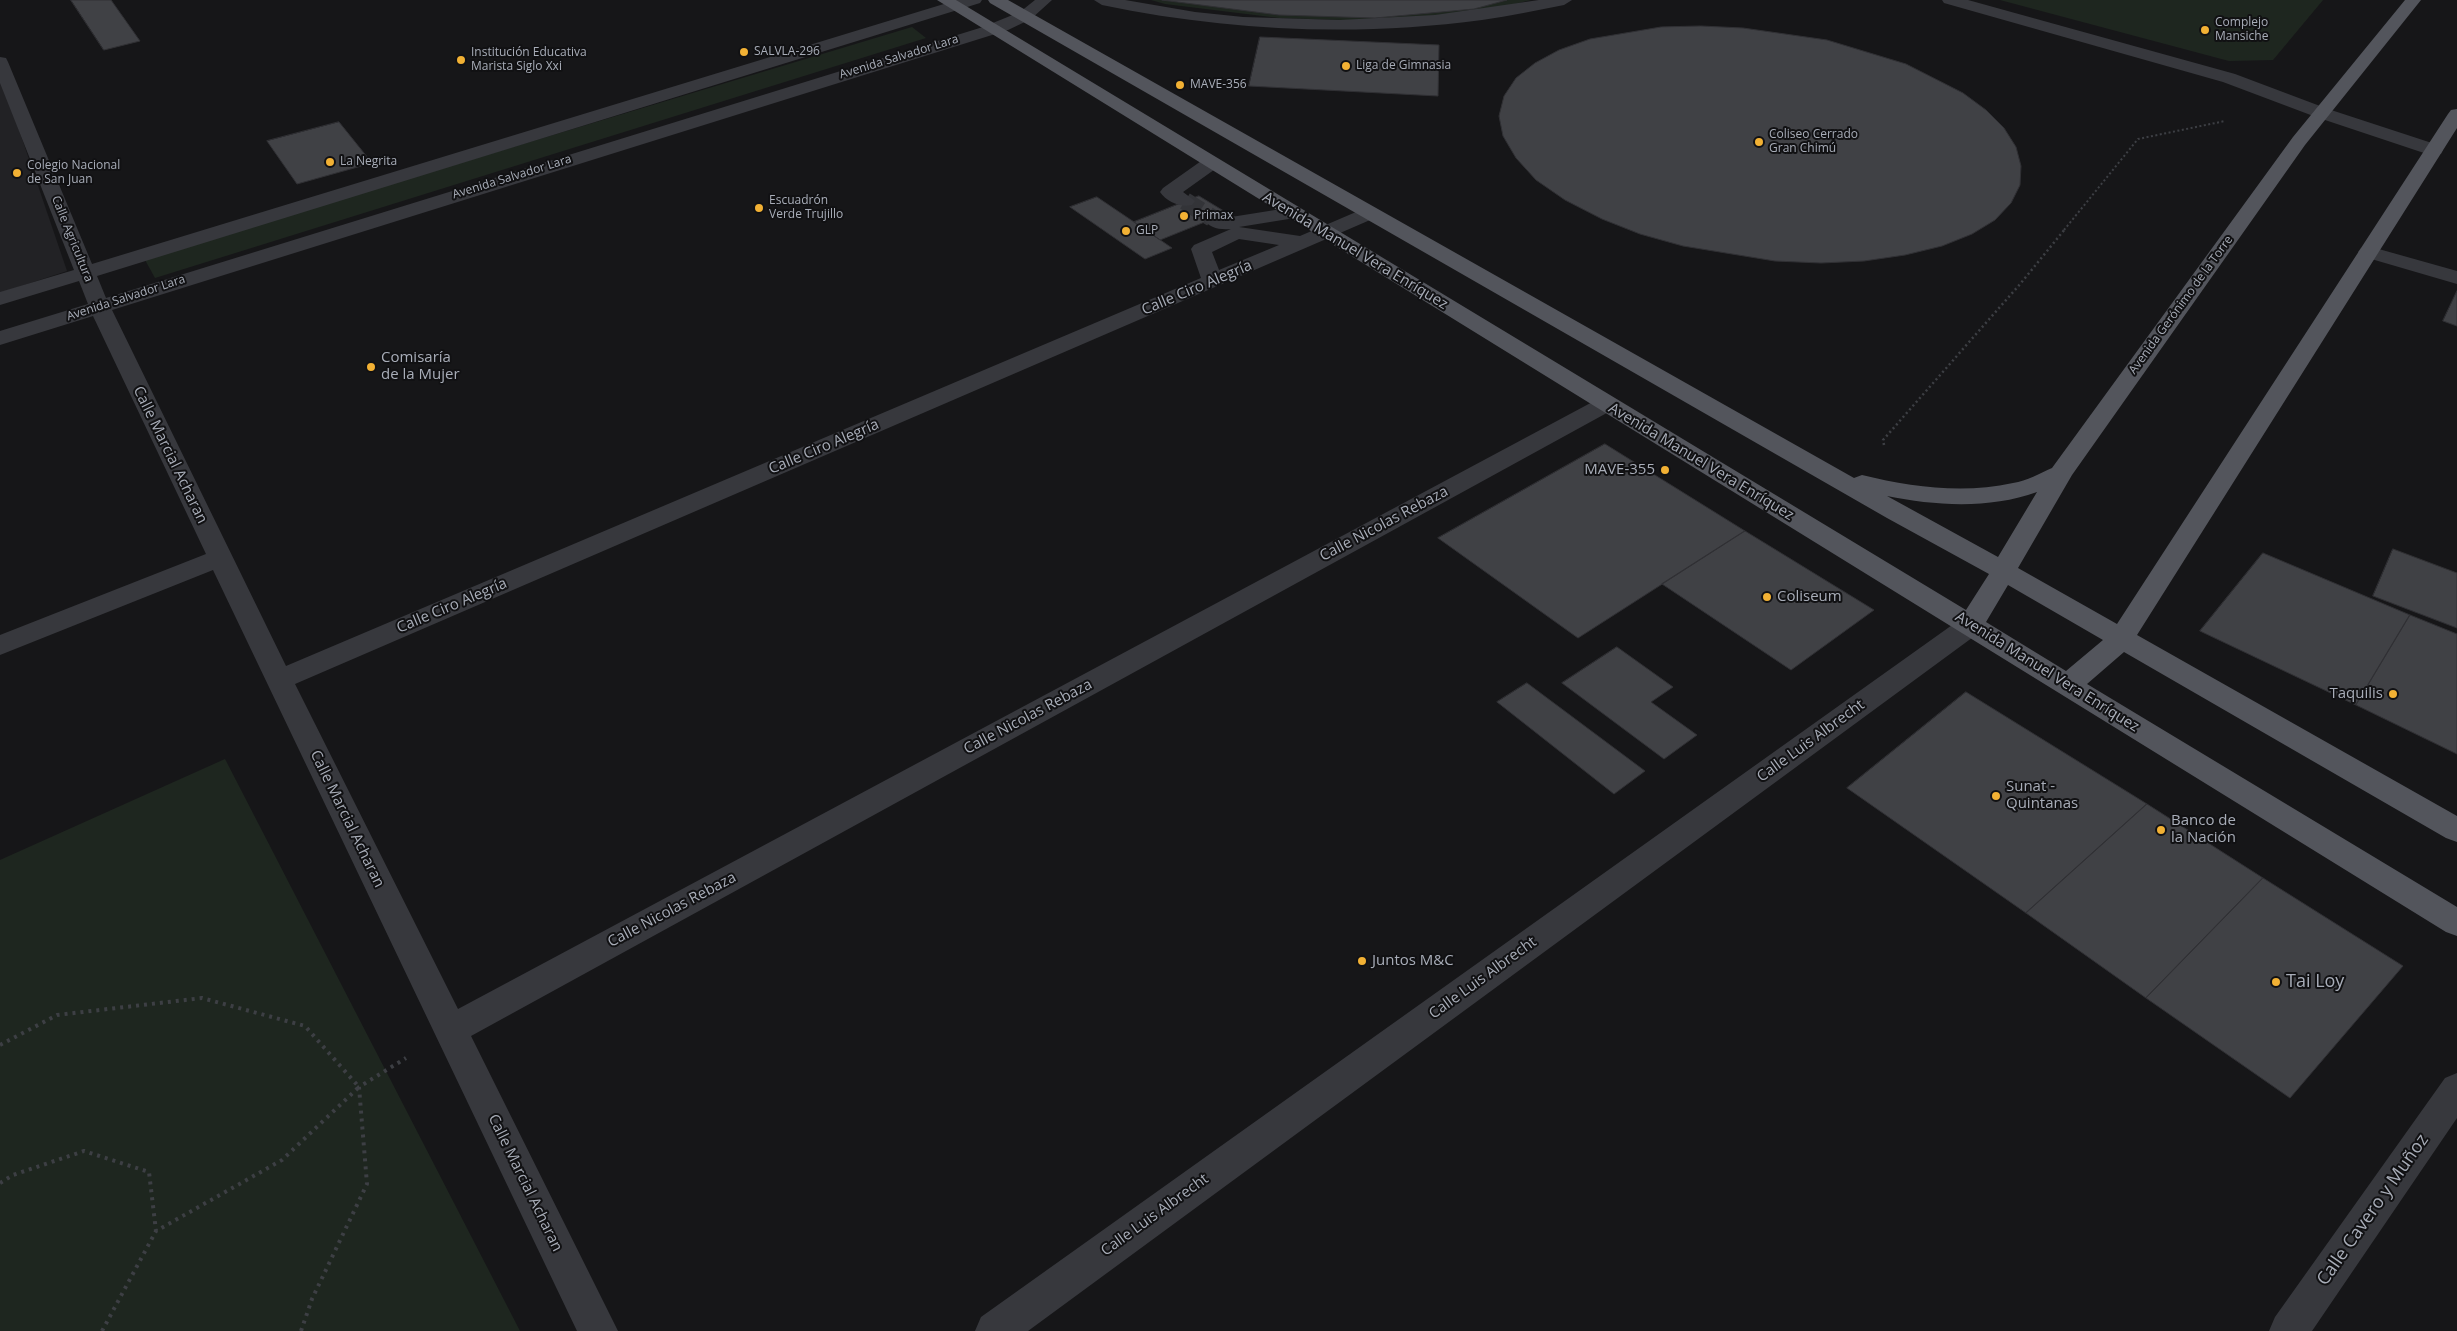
<!DOCTYPE html>
<html>
<head>
<meta charset="utf-8">
<style>
	body { margin:0 }
	canvas { display:block; background:#161618 }
</style>
</head>
<body>
<canvas width="2457" height="1331"></canvas>
<script>
const ctx = document.querySelector('canvas').getContext('2d');
ctx.lineJoin = 'round';
function fillPath(path, color) { ctx.fillStyle = color; ctx.fill(path, 'evenodd'); }
function trace(path, color, width, dash) { ctx.strokeStyle = color; ctx.lineWidth = width; ctx.lineCap = dash ? 'butt' : 'round'; ctx.setLineDash(dash || []); ctx.stroke(path); }
function label(font, color, halo, rows, align = 'center') {
  ctx.font = font + ' "Open Sans",sans-serif'; ctx.lineWidth = 4; ctx.setLineDash([]); ctx.textBaseline = 'middle'; ctx.strokeStyle = halo; ctx.fillStyle = color; for (const [text, x, y, turn = 0] of rows) {
    ctx.save(); ctx.translate(x, y); ctx.rotate((+turn || 0) * Math.PI / 180); ctx.textAlign = isNaN(turn) ? turn : align; if (halo) ctx.strokeText(text, 0, 0); ctx.fillText(text, 0, 0); ctx.restore();
  }
}
fillPath(new Path2D(`
	M0,74L67,271L0,293Z`), '#222225');
fillPath(new Path2D(`
	M1151,0H1531L1482,12L1376,21L1279,18L1165,4Z
	M2000,0H2323L2273,60L2229,61Z
	M912,27L926,38L155,278L144,258Z
	M225,759L520,1331H0V860Z`), '#1e261f');
const building = new Path2D(`
	M71,0H111L140,41L104,50Z
	M1162,0H1507L1474,9L1375,18L1279,15Z
	M1701,26L1743,28L1827,40L1906,64L1963,93L1986,110L2004,128L2016,147L2021,166L2020,185L2011,203L1995,220L1972,234L1942,246L1905,255L1864,261L1821,263L1775,261L1683,246L1640,234L1602,219L1565,200L1536,180L1516,158L1503,136L1499,116L1504,96L1516,78L1535,63L1559,50L1590,39L1661,27Z
	M1260,37L1439,45L1438,96L1249,86Z
	M339,122L372,163L297,184L267,141Z
	M1199,196L1227,213L1160,240L1134,222Z
	M1097,197L1134,222L1172,248L1145,259L1070,207Z
	M2457,291V326L2443,321Z
	M1605,444L1745,531L1578,638L1438,538Z
	M1745,531L1874,610L1791,670L1662,584Z
	M2393,549L2457,573V628L2373,596Z
	M2263,553L2410,615L2356,705L2200,631Z
	M2410,615L2457,634V754L2356,705Z
	M1617,647L1673,687L1651,702L1697,735L1664,759L1562,683Z
	M1527,683L1645,771L1614,794L1497,702Z
	M1966,692L2147,804L2026,913L1847,788Z
	M2147,804L2263,878L2146,998L2026,913Z
	M2263,878L2403,966L2290,1098L2146,998Z`);
fillPath(building, '#404145');
trace(building, '#303034', 1);
trace(new Path2D(`
	M1185,201L1212,218`), '#333438', 18, [18, 9]);
trace(new Path2D(`
	M2064,230L2138,139L2225,121`), '#3d3f44', 2, [2, 2.5]);
trace(new Path2D(`
	M1884,445L1883,440L2021,283L2065,229`), '#3d3f44', 2.5, [2, 3]);
trace(new Path2D(`
	M0,1045L57,1015L202,998L305,1026L359,1087L282,1160L156,1231L102,1331
	M0,1183L13,1175L84,1151L149,1172L156,1231
	M301,1331L312,1299L367,1184L359,1087L406,1058`), '#3d3f44', 4, [3, 5]);
fillPath(new Path2D(`
	M957,0H982L980,3L97,276L106,298L983,27L1020,12L1035,0H1052L1031,19L1008,30L112,310L286,666L1201,278L1191,249L1194,245L1231,229C1219,230 1209,228 1202,218L1205,214L1212,212L1225,218L1294,207L1301,209L1304,213L1301,217L1239,227L1300,236L1363,209H1377L1380,213L1377,217L1310,246L295,684L458,1009L1598,399L1606,397L1614,399L1617,404L1614,409L471,1036L618,1331H577L213,570L0,655V635L206,554L93,316L0,345V331L88,304L79,281L0,305V292L74,270L0,83V57L6,58L8,62L92,264ZM1239,239L1279,245L1219,270L1212,252Z
	M1094,0H1125L1195,12L1243,17L1340,20L1435,15L1539,0H1572L1564,5C1537,10 1510,16 1482,20C1355,37 1227,31 1102,5Z
	M1942,0H1968L2235,74L2328,109L2441,146L2443,150L2441,154H2427L2316,117L2223,82L1944,3Z
	M1211,157L1218,159L1220,163L1218,167L1183,192L1195,201L1192,205C1181,208 1167,202 1160,192L1163,188L1204,159Z
	M2368,246L2457,271V284L2361,256L2358,252L2361,248Z
	M1971,616L1980,618L1984,625L1980,632L1028,1331H975L981,1317L1962,618Z
	M2457,1073V1118L2312,1331H2269L2275,1317L2445,1078Z`), '#37383d');
fillPath(new Path2D(`
	M937,0H956L1966,610L1989,574L1887,518L990,3L988,0H1008L1854,478L1862,475C1911,487 1963,494 2013,483C2027,481 2040,473 2052,468L2293,137L2405,0H2421L2305,145L2072,475L2018,568L2117,624L2448,114L2451,110L2457,109V128L2137,635L2457,816V842L2446,838L2124,652L2087,684L2457,907V936L2446,932ZM2037,492L1998,557L1887,496C1936,506 1990,509 2037,492ZM2008,585L2103,640L2066,671L1986,622Z`), '#53555c');
for (const [x, y, r, color] of [
	[2205,30,5,"#f2b134"],
	[744,52,5,"#f2b134"],
	[461,60,5,"#f2b134"],
	[1346,66,5,"#f2b134"],
	[1180,85,5,"#f2b134"],
	[1759,142,5,"#f2b134"],
	[330,162,5,"#f2b134"],
	[17,173,5,"#f2b134"],
	[759,208,5,"#f2b134"],
	[1184,216,5,"#f2b134"],
	[1126,231,5,"#f2b134"],
	[371,367,5,"#f2b134"],
	[1665,470,5,"#f2b134"],
	[1767,597,5,"#f2b134"],
	[2393,694,5,"#f2b134"],
	[1996,796,5,"#f2b134"],
	[2161,830,5,"#f2b134"],
	[1362,961,5,"#f2b134"],
	[2276,982,5,"#f2b134"]
]) { const dot = new Path2D(); dot.arc(x, y, r, 0, 2 * Math.PI); ctx.fillStyle = color; ctx.fill(dot); trace(dot, '#111113', 2); }
label('12px', '#a8adb8', '#111113', [
	["Complejo",2215,23],
	["Mansiche",2215,37],
	["SALVLA-296",754,52],
	["Institución Educativa",471,53],
	["Marista Siglo Xxi",471,67],
	["Liga de Gimnasia",1356,66],
	["MAVE-356",1190,85],
	["Coliseo Cerrado",1769,135],
	["Gran Chimú",1769,149],
	["La Negrita",340,162],
	["Colegio Nacional",27,166],
	["de San Juan",27,180],
	["Escuadrón",769,201],
	["Verde Trujillo",769,215],
	["Primax",1194,216],
	["GLP",1136,231]
], 'left');
label('12px', '#a8adb8', '#111113', [
	["Avenida Salvador Lara",899,57,-17],
	["Avenida Salvador Lara",512,177,-17],
	["Calle Agricultura",72,239,68],
	["Avenida Salvador Lara",126,298,-18],
	["Avenida Gerónimo de la Torre",2181,305,-54]
]);
label('15px', '#a8adb8', '#111113', [
	["Avenida Manuel Vera Enríquez",1355,251,31],
	["Calle Ciro Alegría",1197,288,-23],
	["Calle Ciro Alegría",824,447,-23],
	["Calle Marcial Acharan",170,455,64],
	["Avenida Manuel Vera Enríquez",1701,462,31],
	["Calle Nicolas Rebaza",1384,524,-28],
	["Calle Ciro Alegría",452,606,-23],
	["Avenida Manuel Vera Enríquez",2047,672,32],
	["Calle Nicolas Rebaza",1028,717,-28],
	["Calle Luis Albrecht",1811,741,-36],
	["Calle Marcial Acharan",347,819,64],
	["Calle Nicolas Rebaza",672,910,-28],
	["Calle Luis Albrecht",1483,978,-36],
	["Calle Marcial Acharan",525,1183,64],
	["Calle Luis Albrecht",1155,1215,-36]
]);
label('15px', '#a8adb8', '#111113', [
	["Comisaría",381,358],
	["de la Mujer",381,375],
	["MAVE-355",1655,470,"right"],
	["Coliseum",1777,597],
	["Taquilis",2383,694,"right"],
	["Sunat -",2006,787],
	["Quintanas",2006,804],
	["Banco de",2171,821],
	["la Nación",2171,838],
	["Juntos M&C",1372,961]
], 'left');
label('18px', '#a8adb8', '#111113', [
	["Tai Loy",2286,982]
], 'left');
label('18px', '#a8adb8', '#111113', [
	["Calle Cavero y Muñoz",2373,1210,-55]
]);
</script>
</body>
</html>
